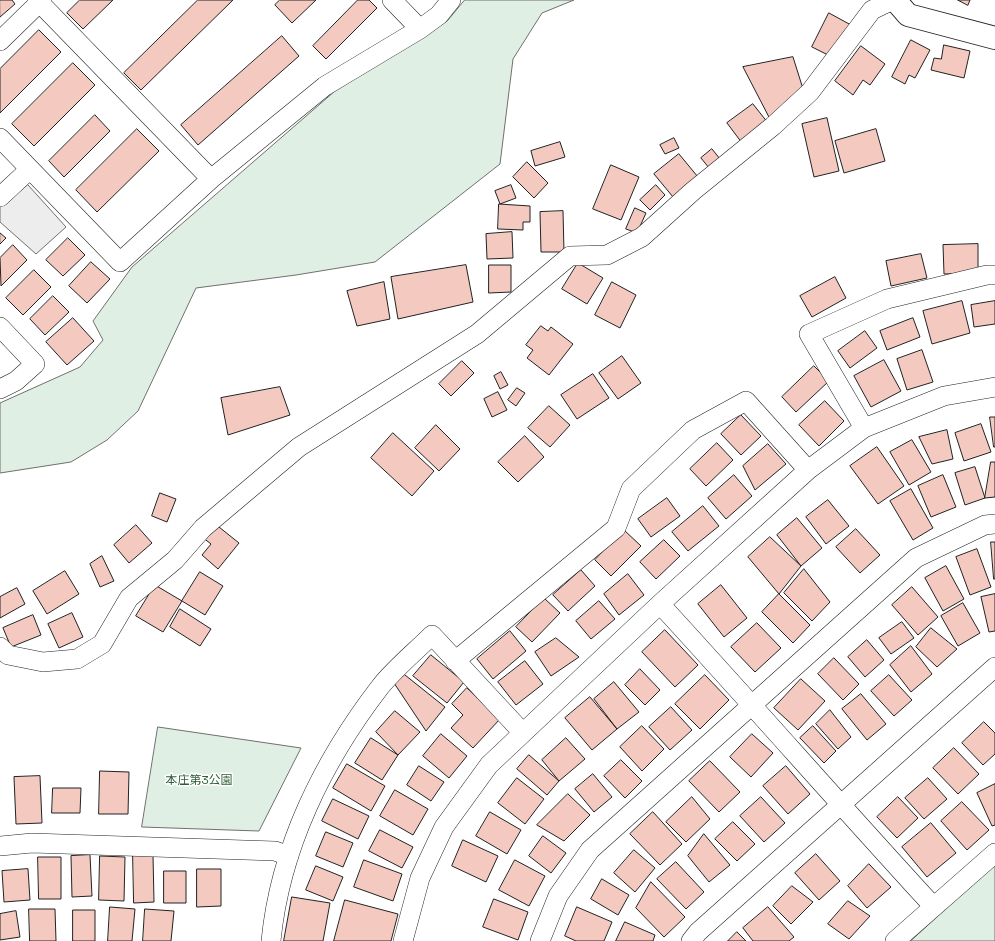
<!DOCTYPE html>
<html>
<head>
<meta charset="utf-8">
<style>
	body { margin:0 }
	canvas { display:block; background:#fff }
</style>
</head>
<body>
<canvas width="995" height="941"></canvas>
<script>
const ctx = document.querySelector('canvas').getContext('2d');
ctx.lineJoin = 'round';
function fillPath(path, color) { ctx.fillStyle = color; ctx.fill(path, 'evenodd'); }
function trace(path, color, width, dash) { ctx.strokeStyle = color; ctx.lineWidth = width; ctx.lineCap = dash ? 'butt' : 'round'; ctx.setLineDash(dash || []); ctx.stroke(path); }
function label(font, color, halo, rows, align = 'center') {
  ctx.font = font + ' "Space Grotesk","Noto Sans JP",sans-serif'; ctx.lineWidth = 3; ctx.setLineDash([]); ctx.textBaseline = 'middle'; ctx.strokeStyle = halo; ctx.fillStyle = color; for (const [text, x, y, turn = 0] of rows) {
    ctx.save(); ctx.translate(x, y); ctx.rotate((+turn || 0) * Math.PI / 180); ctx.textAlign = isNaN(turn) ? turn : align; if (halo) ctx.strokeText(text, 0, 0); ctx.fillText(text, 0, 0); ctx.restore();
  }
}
const green = new Path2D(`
	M465,0H574L542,13L513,59L500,164L375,262L296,275L196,288L138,411L107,440L71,462L0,473V403L80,367L103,340L93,321L132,267L335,91L447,21Z
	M158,727L301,748L259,831L142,827Z
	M995,864V941H911Z`);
fillPath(green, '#e0efe3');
trace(green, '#6f6f6f', 1);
const parking = new Path2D(`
	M28,185L66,227L36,254L0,222V207Z`);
fillPath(parking, '#ededed');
trace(parking, '#6f6f6f', 1);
const building = new Path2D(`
	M0,0H12L15,4L0,17Z
	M80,0H113L83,29L67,13Z
	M198,0H233L141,90L124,73Z
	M280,0H316L292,23L275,5Z
	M358,0H369L377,8L326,59L313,46Z
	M958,0H970L968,5Z
	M829,13L851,25L834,58L812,47Z
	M39,30L61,52L0,113V69Z
	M282,36L299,56L198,145L181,125Z
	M911,40L930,50L915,78L909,75L905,84L892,77Z
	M944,45L970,51L964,78L931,70L934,58L941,59Z
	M861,46L885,64L870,85L863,80L853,95L835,81Z
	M793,57L804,92L771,121L743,67Z
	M73,63L95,85L34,146L12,124Z
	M753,104L768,123L742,143L727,123Z
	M95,115L110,131L64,177L49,161Z
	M827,118L839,171L814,177L802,124Z
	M137,129L159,151L97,212L76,190Z
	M876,129L885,161L844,173L835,141Z
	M674,138L679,148L665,154L660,145Z
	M560,142L565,157L535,166L531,151Z
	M712,149L720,159L709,168L701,158Z
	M679,154L698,177L673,197L654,174Z
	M527,162L548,183L534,198L513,177Z
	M611,165L639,177L621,220L593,209Z
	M511,185L516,198L500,204L495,191Z
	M656,185L665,195L650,210L640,200Z
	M499,204L530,206V222H523V230L498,229Z
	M635,208L646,213L637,233L626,229Z
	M563,211L564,252H541L540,212Z
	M512,232L513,258L487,259L486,234Z
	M0,233L6,238L0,244Z
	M68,238L85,255L63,276L46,260Z
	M978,244V273L944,274L943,245Z
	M13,245L27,260L1,286L0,258Z
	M921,254L927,278L891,286L886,261Z
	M91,262L110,279L87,303L69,286Z
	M578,263L603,278L587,304L562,289Z
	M466,265L473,302L398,319L391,277Z
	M489,265H511V292L489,293Z
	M34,270L51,287L23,315L6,298Z
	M835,277L846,298L812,317L800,296Z
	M384,282L390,319L357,326L347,291Z
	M612,282L636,295L620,328L595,315Z
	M53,296L69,312L45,335L30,319Z
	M962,301L970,333L932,344L923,311Z
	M995,301V324L974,327L971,305Z
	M73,318L94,341L67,365L46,342Z
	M913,318L920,337L887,350L880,331Z
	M541,326L548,331L551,327L573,344L549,375L527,358L533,350L526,345Z
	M865,331L877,348L850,368L838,351Z
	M922,350L933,382L907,390L897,359Z
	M622,356L641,383L618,399L599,373Z
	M884,360L901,391L871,407L854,376Z
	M462,361L474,373L451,396L439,384Z
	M814,366L829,381L796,412L782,397Z
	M501,372L508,385L500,389L494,376Z
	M593,374L609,398L577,419L561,395Z
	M280,387L290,415L228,435L221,398Z
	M517,388L525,393L516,406L508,400Z
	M498,392L507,410L492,417L484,399Z
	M825,401L844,421L819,446L799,425Z
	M549,406L570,425L550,447L528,428Z
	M741,415L761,436L741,455L721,434Z
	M990,417H995V447H994Z
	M981,424L991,452L964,461L955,433Z
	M436,425L460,449L439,471L415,448Z
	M947,430L953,459L932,464L919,437Z
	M393,433L434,471L412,496L371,458Z
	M525,436L544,457L518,482L498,462Z
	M912,440L931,472L909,485L890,452Z
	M717,443L733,460L706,486L690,469Z
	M768,444L786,464L755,490L743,466Z
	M877,447L904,486L878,504L850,466Z
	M991,462H995V497L985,498Z
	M975,467L985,498L965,505L955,473Z
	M734,475L752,496L726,519L708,498Z
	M943,475L956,507L931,517L918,486Z
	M911,489L933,528L913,540L890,501Z
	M160,493L176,499L167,522L152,516Z
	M667,498L680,516L651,537L638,519Z
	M828,500L849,526L826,544L806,517Z
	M703,506L719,526L688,551L672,532Z
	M797,518L822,548L801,566L777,535Z
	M214,523L239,543L218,569L202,555L211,544L202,537Z
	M136,525L152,543L129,563L114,545Z
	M856,529L880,555L860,573L836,547Z
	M624,530L641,546L611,576L595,560Z
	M770,537L801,566L779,594L748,557Z
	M664,540L680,556L656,579L640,562Z
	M991,542H995V579H994Z
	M977,549L991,587L970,595L956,557Z
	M102,556L114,581L100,587L90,564Z
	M946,566L964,599L943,611L925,578Z
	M804,569L830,602L812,621L784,593Z
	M581,570L595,586L568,611L553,595Z
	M65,571L79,594L47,614L33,591Z
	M200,572L223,586L205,615L182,601Z
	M628,574L644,595L619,615L604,594Z
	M155,585L182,601L163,632L136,616Z
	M721,585L747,618L724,637L698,604Z
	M912,587L938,617L918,635L892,605Z
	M17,588L25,604L0,618V597Z
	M779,594L810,625L793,643L762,612Z
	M995,594V631L989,632L981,597Z
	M544,598L560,613L532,642L516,627Z
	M599,601L615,619L591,639L576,621Z
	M963,603L980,633L958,646L941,616Z
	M180,609L211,629L200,646L170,627Z
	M72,613L83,637L59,648L48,624Z
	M33,615L41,635L11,647L3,628Z
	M902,622L914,638L891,654L879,638Z
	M757,623L781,648L755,672L731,647Z
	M931,628L957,649L937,667L916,647Z
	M665,630L698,665L675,687L642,652Z
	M510,631L526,651L493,679L477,659Z
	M556,638L579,657L551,676L535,652Z
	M867,640L884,660L865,677L848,657Z
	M911,646L932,674L911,692L890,665Z
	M431,655L464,682L447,703L413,676Z
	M834,658L859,684L843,700L818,674Z
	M525,661L543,684L516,705L498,682Z
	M640,669L660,690L645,705L625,685Z
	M405,675L445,707L426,731L394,683Z
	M705,675L729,700L700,729L675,704Z
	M889,675L912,700L894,716L871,691Z
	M801,679L825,701L798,730L774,708Z
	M614,682L639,712L617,729L594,699Z
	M467,688L500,719L473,748L451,728L463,715L452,704Z
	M861,694L886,724L867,740L842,709Z
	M590,697L617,729L592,750L565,718Z
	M671,707L692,730L670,750L649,727Z
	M830,710L851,737L838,749L816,724Z
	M395,711L420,732L398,755L376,732Z
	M984,722L995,733V754L983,765L962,743Z
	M642,726L664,749L642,771L620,747Z
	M813,726L836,751L824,763L800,738Z
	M441,734L467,756L449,778L423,756Z
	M752,734L773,753L751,777L730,757Z
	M371,738L398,755L382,780L355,763Z
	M566,738L585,759L559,781L542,760Z
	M954,748L979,774L958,794L933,768Z
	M529,755L559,781L547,795L517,769Z
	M621,760L642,781L625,798L604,776Z
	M710,761L740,792L719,812L689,781Z
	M347,764L385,786L371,811L333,788Z
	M419,766L444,782L431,801L407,785Z
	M786,766L810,794L788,814L763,786Z
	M100,771L129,772L128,814H99Z
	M593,774L612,797L594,812L575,789Z
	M40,776L42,823L16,824L14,777Z
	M517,778L544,799L525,824L498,803Z
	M928,778L947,799L924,819L905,798Z
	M995,784V825L992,826L977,793Z
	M53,788H81L80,813H52Z
	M395,790L428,809L413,835L380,816Z
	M568,794L590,815L564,841L537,825Z
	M692,797L710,819L686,842L666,822Z
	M761,797L785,823L764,842L740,816Z
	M898,797L918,818L897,838L877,817Z
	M333,799L369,816L358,839L322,821Z
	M962,802L989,830L967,850L941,821Z
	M490,812L521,830L507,854L476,836Z
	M653,812L682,844L660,865L630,834Z
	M733,822L755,844L737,861L715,839Z
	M931,823L956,853L927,877L902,847Z
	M380,830L413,847L402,868L369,851Z
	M326,832L353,843L343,867L316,856Z
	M704,834L730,865L709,882L688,856Z
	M543,836L566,853L551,873L529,856Z
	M463,840L498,856L486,882L452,866Z
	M634,850L655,868L635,892L614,873Z
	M816,854L840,881L819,900L795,873Z
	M90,855L92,896L72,897L71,856Z
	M133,855H153L154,902L134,903Z
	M100,856L125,857L124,901L99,900Z
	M38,857H61V899H39Z
	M364,860L402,874L393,901L354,887Z
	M515,860L545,876L529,906L499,890Z
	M676,862L704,892L686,909L657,879Z
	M869,864L891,887L867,908L848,886Z
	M316,866L343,877L333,901L306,890Z
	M28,869L30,900L4,902L2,871Z
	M197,869H221V906L197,907Z
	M164,871H186V903H164Z
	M602,879L629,895L618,915L591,899Z
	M651,882L685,917L664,937L636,908Z
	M792,886L813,902L791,924L773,906Z
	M292,897L330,903L323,941H284Z
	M494,899L528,912L518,940L483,927Z
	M345,900L398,914L391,941H334Z
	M848,901L870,916L849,939L828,924Z
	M110,907L135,909L132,941H108Z
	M577,907L612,922L604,941H576L565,936Z
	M768,907L794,937L789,941H753L743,928Z
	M29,909H55L56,941H30Z
	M145,909L174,911L171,941H143Z
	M73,910H95V941H73Z
	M16,911L20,937L0,940V914Z
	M625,922L655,935L653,941H616Z
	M737,932L746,941H728Z`);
fillPath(building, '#f3c9c0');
trace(building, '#222', 1);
const street = new Path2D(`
	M37,0L211,179
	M392,0L420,29
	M0,41L42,0
	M0,138L120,262L211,179L325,86L420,29L439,15L451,0
	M0,197L30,169
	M0,327L35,364L16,381L0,389
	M864,428L809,334L887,299L987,275H995
	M660,604C752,704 841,806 933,906
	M0,647L8,655L43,662L77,659L102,644L129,598L175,560L203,528L299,447L477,334L570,256L607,255L642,237L693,191L773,126L810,92L872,10L893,0
	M455,661L616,528L631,489L693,430L746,401L808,470
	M0,846L32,843L275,851L289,856
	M271,941C280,848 323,761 380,687C395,668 415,652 432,635L523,733
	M403,941L420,878L444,827L489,765L660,604L808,470L864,428L944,396L995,387
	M540,941L558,896L590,850L916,558L985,525L995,524
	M691,941L698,932L995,667
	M895,941L995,853`);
const secondary = new Path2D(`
	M895,0L908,15L995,38`);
trace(street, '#222', 20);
trace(secondary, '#222', 24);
trace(street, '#fff', 19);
trace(secondary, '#fff', 22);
label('12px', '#2f5e38', '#fff', [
	["本庄第3公園",199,781]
]);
</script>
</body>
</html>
